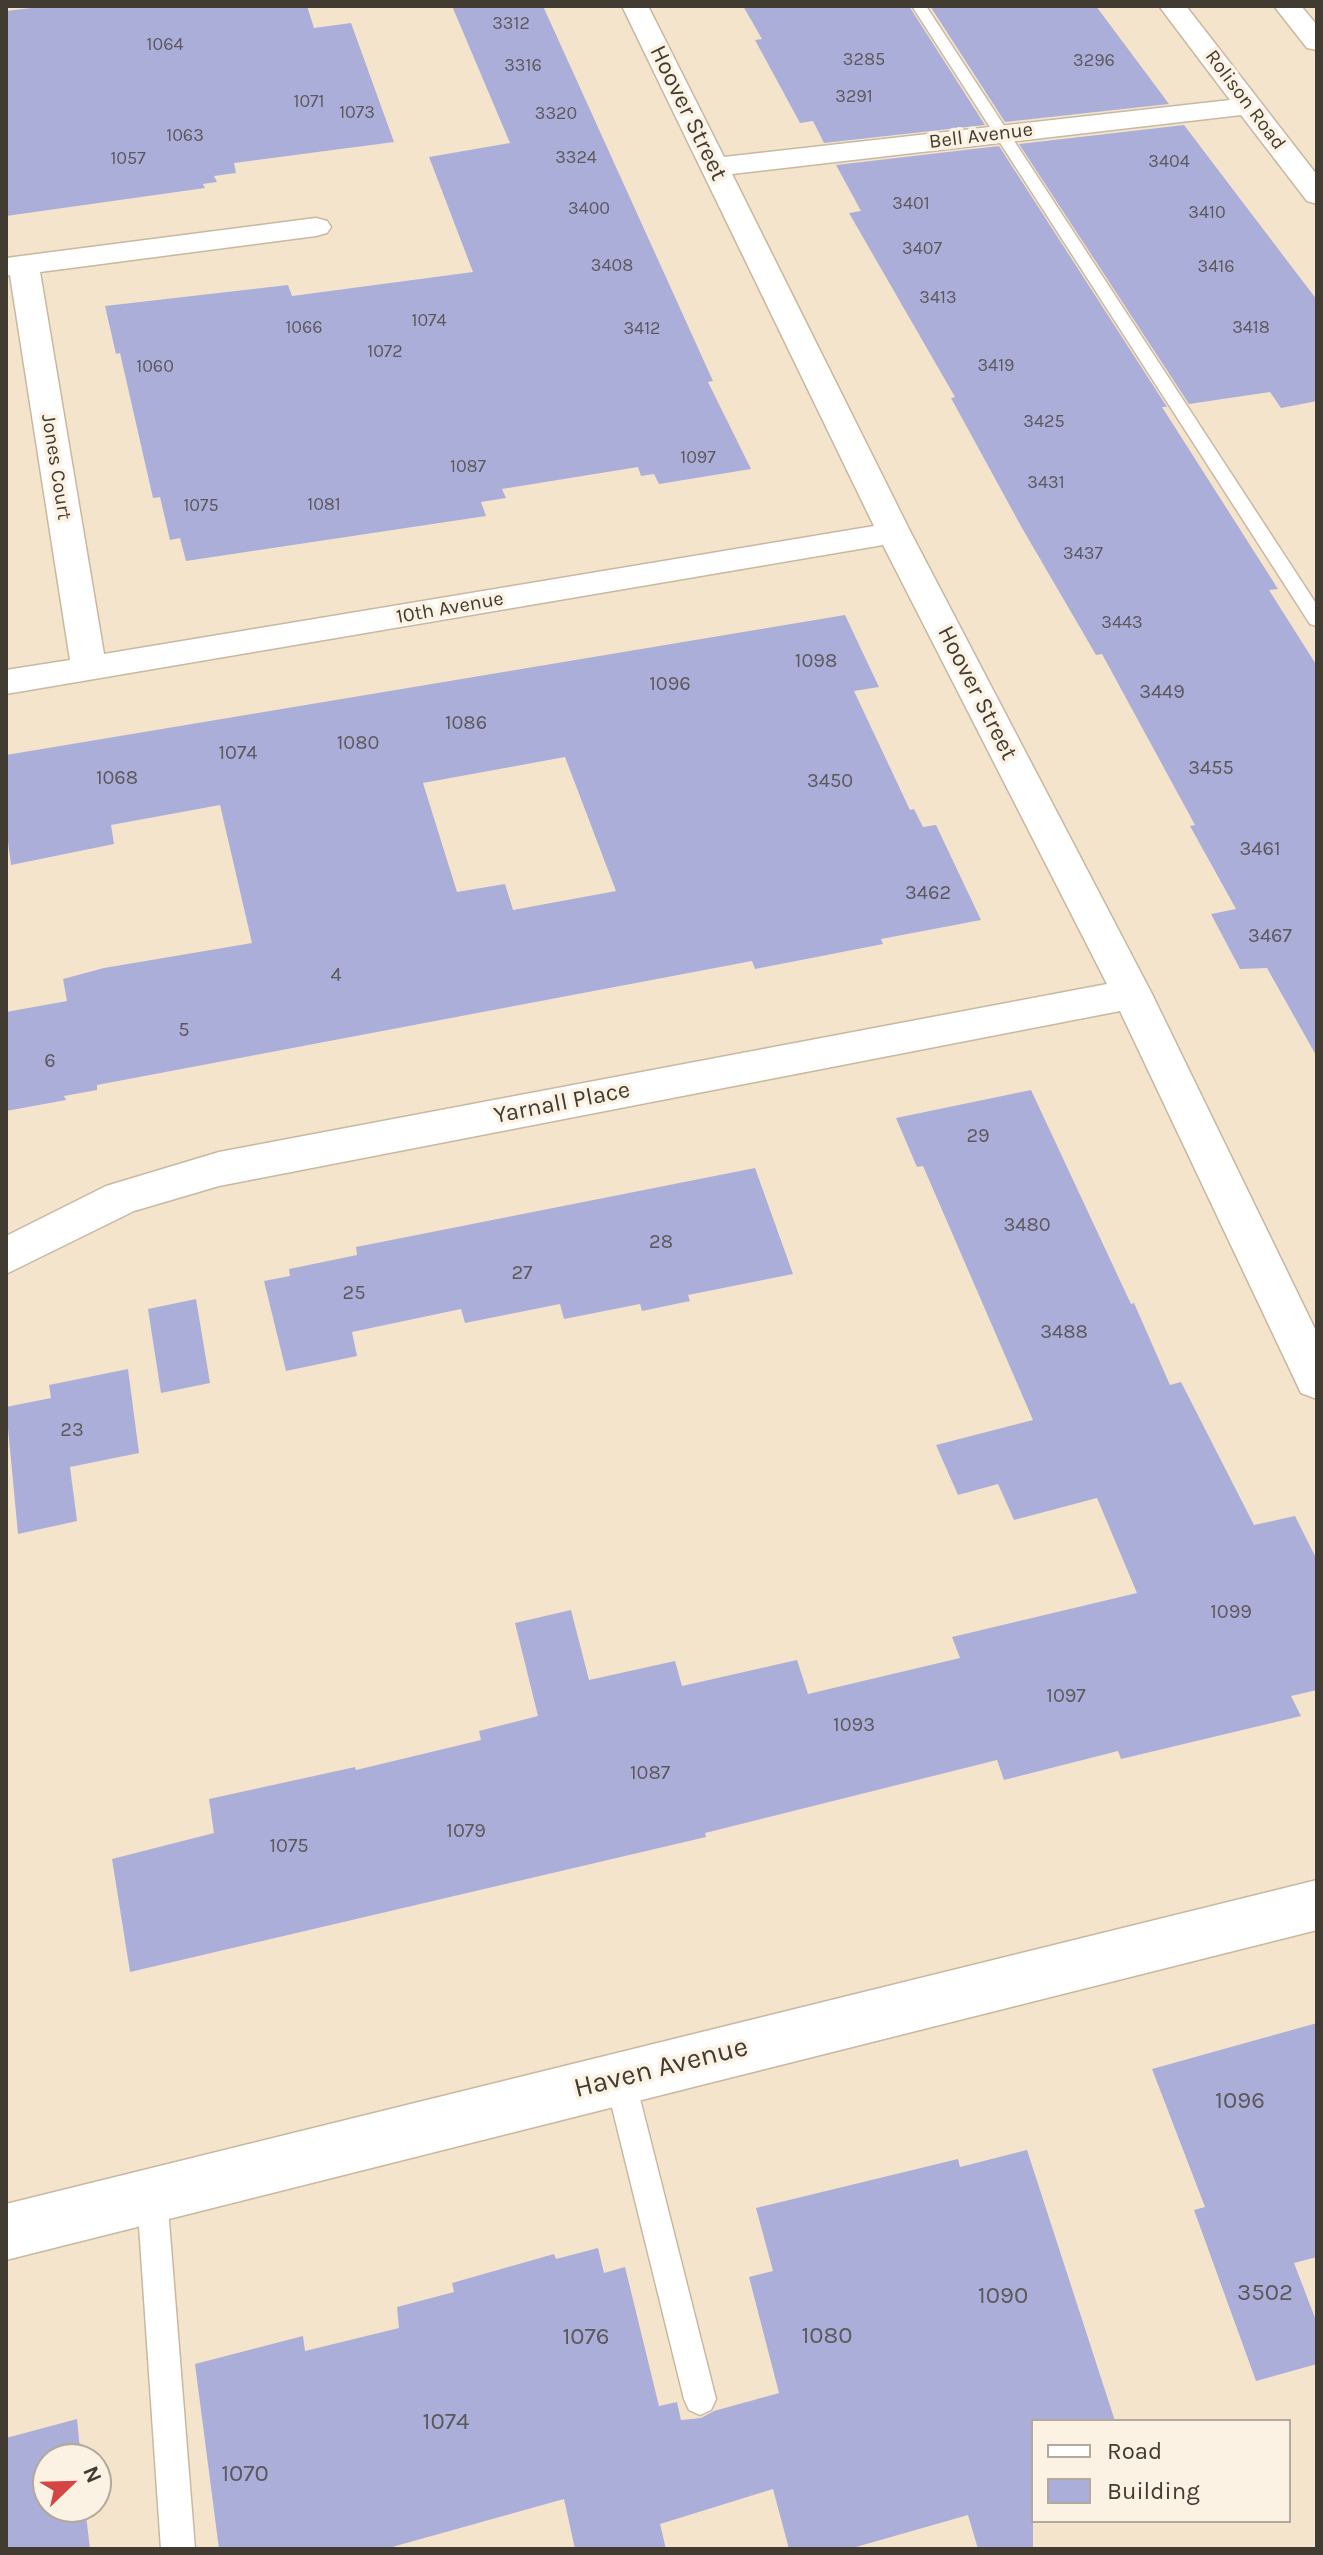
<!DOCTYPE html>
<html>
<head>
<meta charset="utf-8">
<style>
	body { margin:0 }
	#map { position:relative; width:1323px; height:2555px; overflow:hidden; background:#f5e4cc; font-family:Karla,sans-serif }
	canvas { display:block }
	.frame { position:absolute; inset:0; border:8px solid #413b31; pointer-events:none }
	.legend { position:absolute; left:1031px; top:2419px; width:260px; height:104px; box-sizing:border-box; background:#fcf2e4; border:2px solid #b1a99c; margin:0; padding:10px 14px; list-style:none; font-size:24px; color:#413b31 }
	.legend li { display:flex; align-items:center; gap:16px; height:40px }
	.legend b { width:40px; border:2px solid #b1a99c }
	.north { position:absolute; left:32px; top:2443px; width:80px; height:80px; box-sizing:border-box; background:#fcf2e4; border:2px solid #b1a99c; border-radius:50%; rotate:67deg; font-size:22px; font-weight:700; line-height:32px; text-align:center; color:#413b31 }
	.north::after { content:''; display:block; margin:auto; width:28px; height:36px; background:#d44545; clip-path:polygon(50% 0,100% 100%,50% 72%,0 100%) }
</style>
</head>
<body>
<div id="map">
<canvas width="1323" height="2555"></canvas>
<div class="frame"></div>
<ul class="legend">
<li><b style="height:10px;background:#fff"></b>Road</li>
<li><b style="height:22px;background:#acaeda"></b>Building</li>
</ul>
<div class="north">N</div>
</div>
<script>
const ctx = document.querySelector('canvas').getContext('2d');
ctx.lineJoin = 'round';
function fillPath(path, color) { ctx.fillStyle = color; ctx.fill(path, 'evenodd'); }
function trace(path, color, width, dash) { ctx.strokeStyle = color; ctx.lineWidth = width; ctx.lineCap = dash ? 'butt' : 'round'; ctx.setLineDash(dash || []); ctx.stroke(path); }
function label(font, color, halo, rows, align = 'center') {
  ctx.font = font + ' Karla,sans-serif'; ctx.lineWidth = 7; ctx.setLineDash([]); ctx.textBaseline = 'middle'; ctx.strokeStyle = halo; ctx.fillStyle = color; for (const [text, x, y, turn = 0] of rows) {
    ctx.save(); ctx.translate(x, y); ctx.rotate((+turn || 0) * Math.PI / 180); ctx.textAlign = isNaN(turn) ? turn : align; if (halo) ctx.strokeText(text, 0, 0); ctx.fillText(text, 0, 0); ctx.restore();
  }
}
fillPath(new Path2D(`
	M48,6H307L314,28L351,23L394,142L234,163L236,173L214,176L217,182L203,184L205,188L6,216V11Z
	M452,6H543L713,381L708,382L751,469L659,484L654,474L641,476L638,467L502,489L506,498L481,502L486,516L186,561L180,538L170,540L160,497L153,498L120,353L116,354L105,306L288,285L292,296L473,272L429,157L510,143Z
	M743,6H909L985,125L824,143L813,121L800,123L755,40L762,39Z
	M930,6H1096L1169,104L1005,122Z
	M1184,125L1317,300V401L1281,408L1270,392L1189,404L1019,144Z
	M999,146L1167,407H1162L1278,589L1269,590L1317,666V1057L1267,968L1240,969L1211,914L1236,909L1190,826L1195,825L1102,654L1096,655L1022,528L951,398L955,397L849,213L861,211L836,165Z
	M845,615L879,687L854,691L910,810L914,809L923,827L936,825L981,920L881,939L883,944L755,969L752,961L97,1085V1090L64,1096L66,1100L6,1111V1012L67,1001L63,979L104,968L252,943L220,805L111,825L114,844L11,865L6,826V755ZM565,757L616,891L513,910L505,884L457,892L423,783Z
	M1031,1090L1131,1304L1134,1303L1170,1385L1181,1382L1254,1525L1295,1516L1317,1560V1690L1291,1696L1301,1716L1121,1759L1118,1751L1004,1780L997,1760L705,1833L706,1837L130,1972L112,1859L214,1833L209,1799L355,1767L356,1770L481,1740L479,1731L538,1716L515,1623L571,1610L589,1680L675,1661L682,1686L797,1660L808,1694L960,1658L952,1637L1137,1593L1097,1498L1014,1520L998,1484L958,1495L936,1445L1033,1420L923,1166L917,1167L896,1118Z
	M755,1168L793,1274L688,1295L690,1301L642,1311L640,1304L564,1319L560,1304L465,1323L461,1309L352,1332L357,1356L286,1371L264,1281L290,1276L289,1269L357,1255L356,1247Z
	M196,1299L210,1383L161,1393L148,1309Z
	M128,1369L139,1453L70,1467L77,1521L18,1534L6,1407L51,1398L49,1385Z
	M1317,2023V2257L1294,2263L1317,2323V2364L1256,2381L1194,2210L1205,2207L1152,2069Z
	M1027,2150L1115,2421H1033V2549H978L968,2515L849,2549H789L773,2489L660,2524L666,2549H575L564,2499L385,2549H219L195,2364L303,2336L305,2351L399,2328L397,2307L454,2292L452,2283L554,2254L556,2259L598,2248L604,2273L625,2267L659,2406L677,2402L681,2420L701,2418L714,2411L779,2393L749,2277L773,2271L756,2208L958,2159L960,2167Z
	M77,2419L81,2459H48V2507H85L90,2549H6V2438Z`), '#acaeda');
const lane = new Path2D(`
	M912,6H926L1317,605V626L1310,624Z
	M620,2064L631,2068L635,2079L716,2399L711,2410L700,2415L689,2410L684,2399L605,2079L609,2068Z
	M152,2181L163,2185L167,2196L195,2549H161L137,2196L141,2185Z`);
const street = new Path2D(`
	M622,6H648L724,157L1230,100L1159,6H1186L1317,175V204L1307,201L1241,115L732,174L911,533L1152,994L1317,1333V1399L1301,1393L1120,1011L219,1186L134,1211L6,1274V1236L106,1186L219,1152L1107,984L883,545L6,694V670L70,660L10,275L6,276V258L316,218L327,221L331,227L327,233L316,236L40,272L104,654L874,526Z
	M1317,1880V1930L6,2260V2204Z`);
const highway = new Path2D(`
	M1274,6H1301L1317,25V50L1307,48Z`);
trace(lane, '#c8b8a2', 3);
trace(street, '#c8b8a2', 3);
trace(highway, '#c8b8a2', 3);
fillPath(lane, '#fff');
fillPath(street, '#fff');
fillPath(highway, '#fff');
label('18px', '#5c585b', null, [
	["3312",511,24],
	["1064",165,45],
	["3285",864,60],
	["3296",1094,61],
	["3316",523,66],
	["3291",854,97],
	["1071",309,102],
	["1073",357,113],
	["3320",556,114],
	["1063",185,136],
	["3324",576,158],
	["1057",128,159],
	["3404",1169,162],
	["3401",911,204],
	["3400",589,209],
	["3410",1207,213],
	["3407",922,249],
	["3408",612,266],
	["3416",1216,267],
	["3413",938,298],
	["1074",429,321],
	["1066",304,328],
	["3418",1251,328],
	["3412",642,329],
	["1072",385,352],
	["3419",996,366],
	["1060",155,367],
	["3425",1044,422],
	["1097",698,458],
	["1087",468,467],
	["3431",1046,483],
	["1081",324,505],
	["1075",201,506],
	["3437",1083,554],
	["3443",1122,623]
]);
label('20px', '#413b31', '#fcf2e4', [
	["Rolison Road",1245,100,53],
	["Bell Avenue",981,136,-7],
	["Jones Court",56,467,81],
	["10th Avenue",450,608,-10]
]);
label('20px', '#5c585b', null, [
	["1098",816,661],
	["1096",670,684],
	["3449",1162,692],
	["1086",466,723],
	["1080",358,743],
	["1074",238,753],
	["3455",1211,768],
	["1068",117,778],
	["3450",830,781],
	["3461",1260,849],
	["3462",928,893],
	["3467",1270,936],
	["4",336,975],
	["5",184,1030],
	["6",50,1061],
	["29",978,1136],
	["3480",1027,1225],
	["28",661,1242],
	["27",522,1273],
	["25",354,1293],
	["3488",1064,1332],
	["23",72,1430],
	["1099",1231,1612],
	["1097",1066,1696],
	["1093",854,1725],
	["1087",650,1773],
	["1079",466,1831],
	["1075",289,1846]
]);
label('24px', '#413b31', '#fcf2e4', [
	["Hoover Street",688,113,64],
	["Hoover Street",977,693,63],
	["Yarnall Place",562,1103,-11]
]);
label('24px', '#5c585b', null, [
	["1096",1240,2101],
	["3502",1265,2293],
	["1090",1003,2296],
	["1080",827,2336],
	["1076",586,2337],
	["1074",446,2422],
	["1070",245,2474]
]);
label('28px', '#413b31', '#fcf2e4', [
	["Haven Avenue",661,2068,-14]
]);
</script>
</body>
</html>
